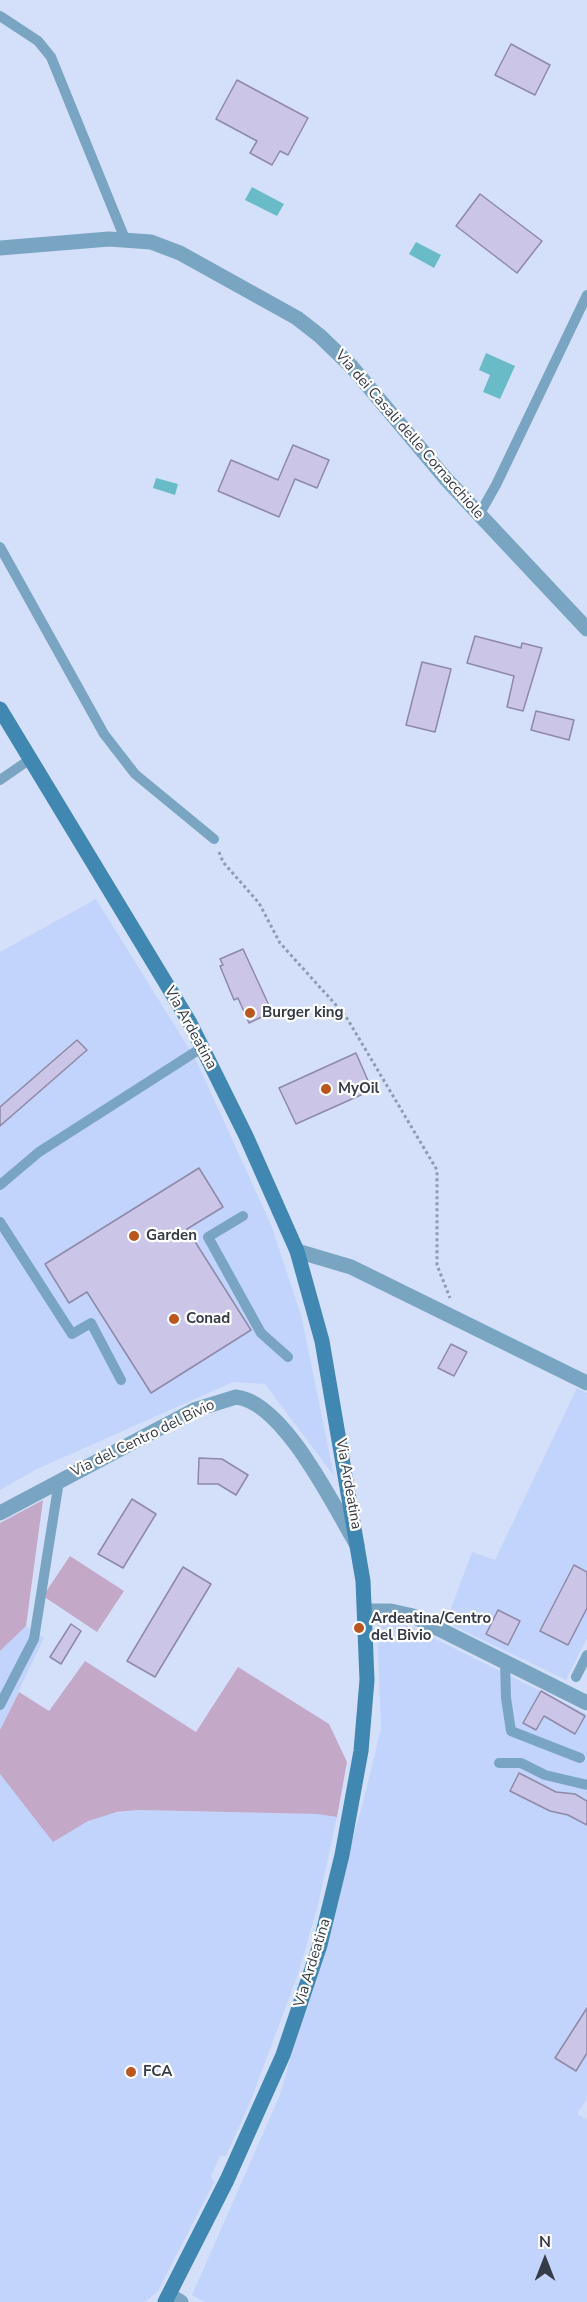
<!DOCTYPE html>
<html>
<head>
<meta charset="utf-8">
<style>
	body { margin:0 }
	#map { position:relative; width:587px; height:2302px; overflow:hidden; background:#d4e0fa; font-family:"Nunito Sans",sans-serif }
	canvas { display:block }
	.north { position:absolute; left:515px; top:2230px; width:60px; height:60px; -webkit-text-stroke:4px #fff; paint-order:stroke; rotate:0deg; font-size:16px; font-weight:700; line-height:24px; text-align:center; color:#353b47 }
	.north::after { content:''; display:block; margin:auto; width:21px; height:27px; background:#353b47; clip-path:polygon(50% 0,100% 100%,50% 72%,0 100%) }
</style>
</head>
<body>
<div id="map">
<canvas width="587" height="2302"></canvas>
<div class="north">N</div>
</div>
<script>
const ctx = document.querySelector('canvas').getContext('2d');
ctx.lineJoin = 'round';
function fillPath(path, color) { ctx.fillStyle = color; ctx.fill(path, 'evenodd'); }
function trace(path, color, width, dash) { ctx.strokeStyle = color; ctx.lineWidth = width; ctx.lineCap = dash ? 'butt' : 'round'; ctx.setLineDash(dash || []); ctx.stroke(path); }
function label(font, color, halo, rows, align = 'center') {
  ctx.font = font + ' "Nunito Sans",sans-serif'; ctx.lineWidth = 4.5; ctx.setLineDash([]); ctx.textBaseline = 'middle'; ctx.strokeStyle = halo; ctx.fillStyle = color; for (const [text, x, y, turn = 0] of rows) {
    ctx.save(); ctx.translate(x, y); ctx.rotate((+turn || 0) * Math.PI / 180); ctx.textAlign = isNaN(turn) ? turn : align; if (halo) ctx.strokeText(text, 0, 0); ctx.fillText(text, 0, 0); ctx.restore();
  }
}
fillPath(new Path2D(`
	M96,899L196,1060L272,1227L302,1319L334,1476L265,1384L233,1382L37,1469L0,1490V952Z
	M577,1388L587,1393V1638L566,1680L446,1622L472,1552L495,1560Z
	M397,1620L587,1714V2099L577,2114L587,2120V2302H204L192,2295L280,2095L363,1802L381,1729L377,1623Z
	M26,1626L44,1638L0,1730V1651Z
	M0,1774L54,1842L73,1828L102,1815L138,1810L317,1814L337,1817L318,1905L298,1974L249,2105L226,2156H220L211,2176L214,2182L158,2291L145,2302H0Z`), '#c2d4fb');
fillPath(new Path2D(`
	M43,1500L26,1626L0,1651V1523Z
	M70,1556L124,1591L97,1632L43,1596Z
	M85,1661L196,1732L238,1667L329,1724L347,1762L337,1817L317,1814L138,1810L117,1812L88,1821L53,1842L0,1774V1730L19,1692L49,1711Z`), '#c4a8c8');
fillPath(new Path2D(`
	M252,187L284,204L277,216L245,200Z
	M416,242L441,255L434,268L409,254Z
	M486,353L515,366L500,399L483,392L490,375L479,370Z
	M156,478L178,484L175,495L153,488Z`), '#6abbc8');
const building = new Path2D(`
	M511,44L550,65L535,95L495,75Z
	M237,80L308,118L288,155L280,151L272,165L250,153L257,141L216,119Z
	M480,194L542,241L517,273L456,226Z
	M293,445L329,460L317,488L295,479L279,517L218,491L231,460L278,480Z
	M475,636L521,648L522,643L542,648L523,711L507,707L514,676L467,663Z
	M422,662L451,669L435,732L406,725Z
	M536,711L574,720L569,740L531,730Z
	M243,949L272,1012L249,1023L238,998L234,1000L220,966L223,965L220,959Z
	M77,1040L87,1050L0,1126V1107Z
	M356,1053L372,1090L296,1124L279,1088Z
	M199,1168L223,1207L187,1229L251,1330L151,1393L87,1292L69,1303L45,1264Z
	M451,1344L467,1352L454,1376L438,1368Z
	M199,1458L222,1459L248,1475L236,1495L218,1484H198Z
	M132,1499L156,1514L123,1568L98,1554Z
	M574,1565L587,1572V1608L568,1645L540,1631Z
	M183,1567L211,1584L155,1677L127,1661Z
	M498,1610L520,1621L508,1645L486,1634Z
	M71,1624L81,1631L61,1664L50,1657Z
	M541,1691L585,1716L575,1734L544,1716L536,1730L523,1723Z
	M519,1773L556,1792L575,1794L587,1801V1825L568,1815L550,1811L510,1791Z
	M587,2008V2053L576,2071L555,2058Z`);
fillPath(building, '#cbc5e7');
trace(building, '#8f89a9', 1.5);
trace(new Path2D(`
	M219,852L223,862L259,903L280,943L345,1015L437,1170V1265L450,1298`), '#919baf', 3, [3, 3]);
trace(new Path2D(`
	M0,16L38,41L51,57L125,239
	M479,515L496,485L587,295
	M0,547L104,734L135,774L214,839
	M0,780L29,760
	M0,1185L39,1152L203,1047
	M243,1216L208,1237L261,1333L288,1357
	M0,1222L72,1334L91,1323L121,1380
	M505,1661L506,1698L511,1731L580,1758
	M576,1677L587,1655
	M0,1705L34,1639L59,1481
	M499,1763H521L545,1775L587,1785`), '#79a5c2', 10);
trace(new Path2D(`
	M0,248L109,239L151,242L180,253L297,318L320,336L352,367L446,479L587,629
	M297,1251L351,1267L587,1383
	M0,1513L194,1410L236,1397C284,1402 334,1507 357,1545
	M366,1611H391L413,1616L587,1703
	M169,2295L181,2302`), '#79a5c2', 15);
trace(new Path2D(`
	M0,709L190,1023L246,1136L297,1251L322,1341L363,1581L367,1680L361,1751L342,1855L320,1945L283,2055L227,2180L165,2302`), '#4087b1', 15);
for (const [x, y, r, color] of [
	[250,1013,6,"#ba571e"],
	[326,1089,6,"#ba571e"],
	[134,1236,6,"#ba571e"],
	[174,1319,6,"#ba571e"],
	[359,1628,6,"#ba571e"],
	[131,2072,6,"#ba571e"]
]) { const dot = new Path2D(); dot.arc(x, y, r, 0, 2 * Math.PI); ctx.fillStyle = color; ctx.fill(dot); trace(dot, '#fff', 2); }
label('15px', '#353b47', '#fff', [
	["Via dei Casali delle Cornacchiole",409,435,49],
	["Via Ardeatina",190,1028,61],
	["Via del Centro del Bivio",143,1439,-26],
	["Via Ardeatina",348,1484,80],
	["Via Ardeatina",313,1963,-73]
]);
label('bold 15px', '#353b47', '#fff', [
	["Burger king",262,1013],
	["MyOil",338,1089],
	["Garden",146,1236],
	["Conad",186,1319],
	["Ardeatina/Centro",371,1619],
	["del Bivio",371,1636],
	["FCA",143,2072]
], 'left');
</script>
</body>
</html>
